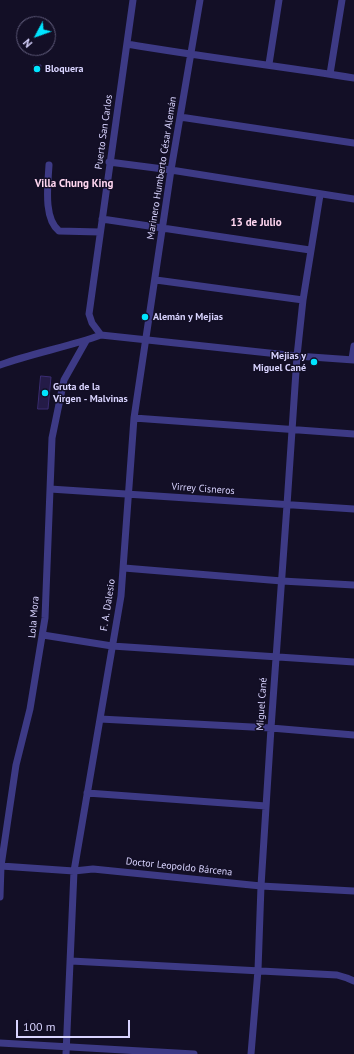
<!DOCTYPE html>
<html>
<head>
<meta charset="utf-8">
<style>
	body { margin:0 }
	#map { position:relative; width:354px; height:1054px; overflow:hidden; background:#130f26; font-family:"PT Sans",sans-serif }
	canvas { display:block }
	.north { position:absolute; left:16px; top:16px; width:40px; height:40px; box-sizing:border-box; background:#130f26; border:1px solid #625e7d; border-radius:50%; rotate:229deg; font-size:11px; font-weight:700; line-height:16px; text-align:center; color:#d9d4ff }
	.north::after { content:''; display:block; margin:auto; width:14px; height:18px; background:#00e5ff; clip-path:polygon(50% 0,100% 100%,50% 72%,0 100%) }
	.scale { position:absolute; left:16px; top:1020px; width:114px; height:18px; box-sizing:border-box; border:2px solid #d9d4ff; border-top:0; padding-left:5px; font-size:12px; line-height:14px; white-space:nowrap; color:#d9d4ff; -webkit-text-stroke:3px #130f26; paint-order:stroke }
</style>
</head>
<body>
<div id="map">
<canvas width="354" height="1054"></canvas>
<div class="north">N</div>
<div class="scale">100 m</div>
</div>
<script>
const ctx = document.querySelector('canvas').getContext('2d');
ctx.lineJoin = 'round';
function fillPath(path, color) { ctx.fillStyle = color; ctx.fill(path, 'evenodd'); }
function trace(path, color, width, dash) { ctx.strokeStyle = color; ctx.lineWidth = width; ctx.lineCap = dash ? 'butt' : 'round'; ctx.setLineDash(dash || []); ctx.stroke(path); }
function label(font, color, halo, rows, align = 'center') {
  ctx.font = font + ' "PT Sans",sans-serif'; ctx.lineWidth = 3; ctx.setLineDash([]); ctx.textBaseline = 'middle'; ctx.strokeStyle = halo; ctx.fillStyle = color; for (const [text, x, y, turn = 0] of rows) {
    ctx.save(); ctx.translate(x, y); ctx.rotate((+turn || 0) * Math.PI / 180); ctx.textAlign = isNaN(turn) ? turn : align; if (halo) ctx.strokeText(text, 0, 0); ctx.fillText(text, 0, 0); ctx.restore();
  }
}
const building = new Path2D(`
	M34,65H41L40,72L35,73Z
	M41,376L51,377L48,409H38Z`);
fillPath(building, '#241b47');
trace(building, '#3b2d73', 1);
trace(new Path2D(`
	M127,44C203,57 278,66 354,78
	M269,64L279,0
	M330,74L342,0
	M180,117L354,143
	M109,162L171,170L354,199
	M49,165C48,184 43,218 59,231L100,232
	M102,219L310,250
	M156,280L303,300
	M101,335L92,323L89,314L133,0
	M352,359L354,346
	M0,365C33,353 68,347 101,335L297,356L354,360
	M134,418L354,434
	M50,489L354,509
	M124,568L282,581L354,585
	M43,635L112,646L354,662
	M100,719L271,728L354,735
	M87,793L266,806
	M1,866L74,871L93,869L261,886L354,891
	M0,897L1,866L16,765L30,709L45,618L52,438L64,380L86,341
	M71,961L337,975L347,978L354,981
	M0,1043L194,1054
	M66,1054L74,871L121,596L134,418L171,170L200,0
	M251,1054L258,970L261,886L271,728L287,505L297,356L303,300L320,195`), '#3d3a85', 7);
for (const [x, y, r, color] of [
	[37,69,4,"#00e5ff"],
	[145,317,4,"#00e5ff"],
	[314,362,4,"#00e5ff"],
	[45,393,4,"#00e5ff"]
]) { const dot = new Path2D(); dot.arc(x, y, r, 0, 2 * Math.PI); ctx.fillStyle = color; ctx.fill(dot); trace(dot, '#130f26', 1.5); }
label('bold 10px', '#d9d4ff', '#130f26', [
	["Bloquera",45,69],
	["Alemán y Mejias",153,317],
	["Mejias y",306,356,"right"],
	["Miguel Cané",306,368,"right"],
	["Gruta de la",53,387],
	["Virgen - Malvinas",53,399]
], 'left');
label('10px', '#d9d4ff', '#130f26', [
	["Puerto San Carlos",104,132,-82],
	["Marinero Humberto César Alemán",162,168,-81],
	["Virrey Cisneros",203,489,4],
	["F. A. Dalesio",108,605,-81],
	["Lola Mora",34,617,-85],
	["Miguel Cané",262,704,-86],
	["Doctor Leopoldo Bárcena",179,867,6]
]);
label('bold 11px', '#ffd6f0', '#130f26', [
	["Villa Chung King",74,184],
	["13 de Julio",256,223]
]);
</script>
</body>
</html>
